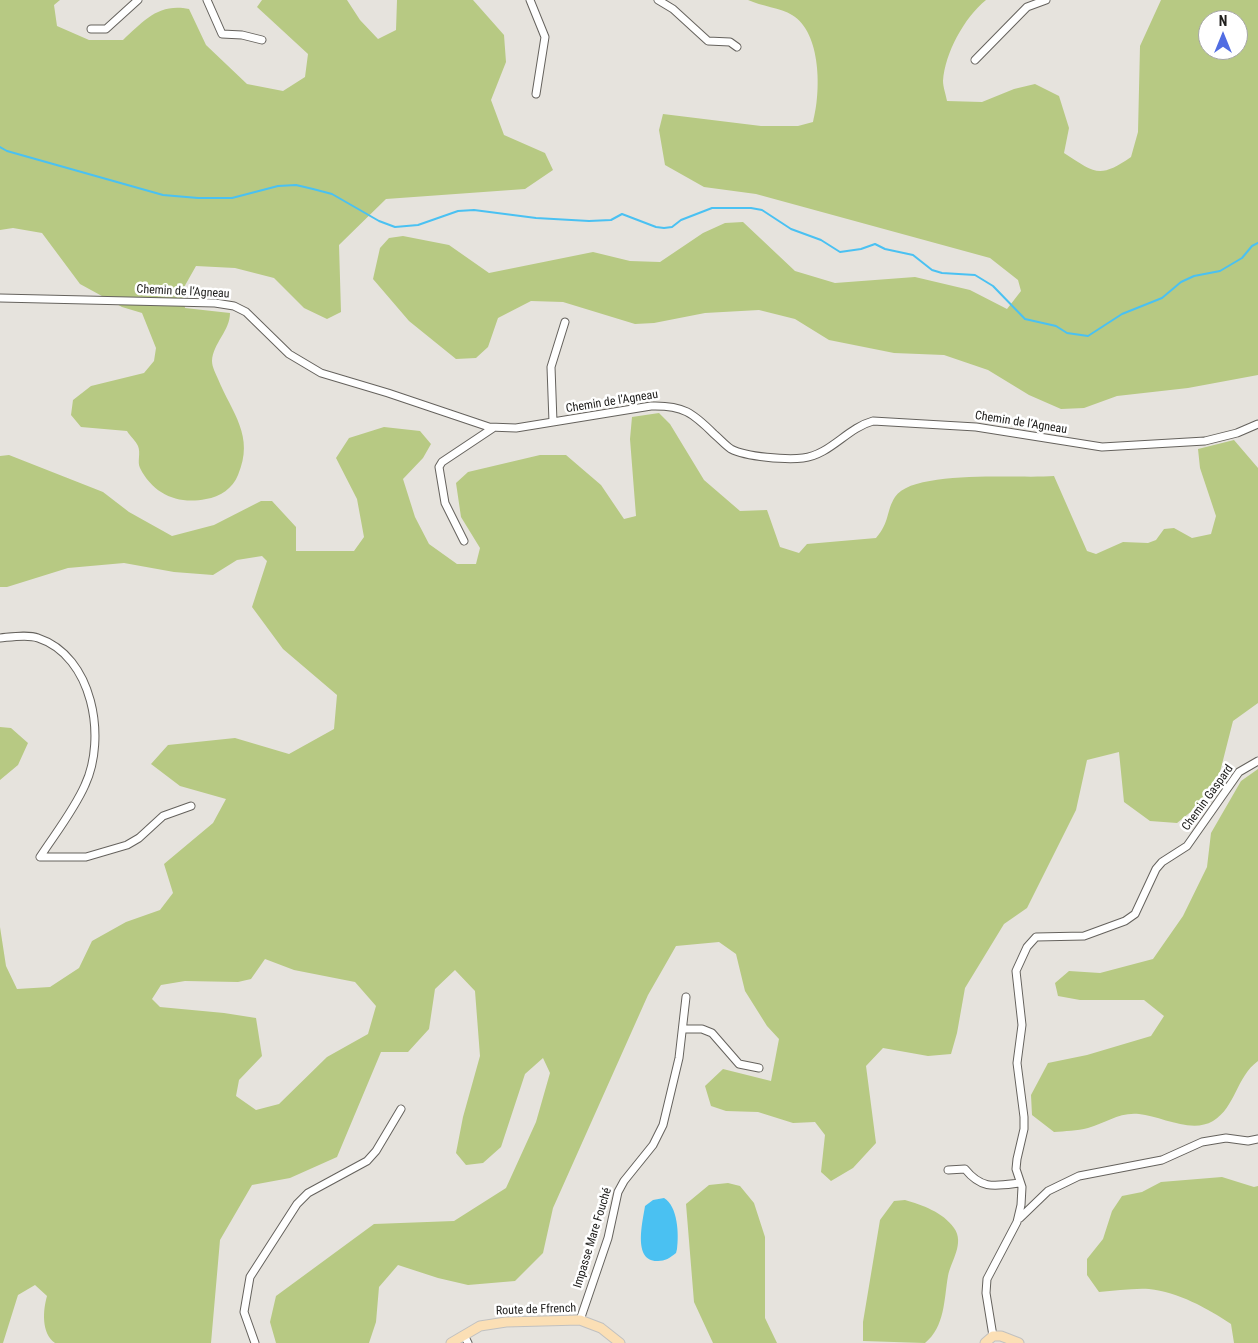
<!DOCTYPE html>
<html>
<head>
<meta charset="utf-8">
<style>
	body { margin:0 }
	#map { position:relative; width:1258px; height:1343px; overflow:hidden; background:#e6e3dd; font-family:"Roboto Condensed",sans-serif }
	canvas { display:block }
	.north { position:absolute; left:1198px; top:10px; width:50px; height:50px; box-sizing:border-box; background:#fff; border:1px solid #a6a6a5; border-radius:50%; rotate:0deg; font-size:14px; font-weight:700; line-height:20px; text-align:center; color:#21201e }
	.north::after { content:''; display:block; margin:auto; width:18px; height:22px; background:#516de2; clip-path:polygon(50% 0,100% 100%,50% 72%,0 100%) }
</style>
</head>
<body>
<div id="map">
<canvas width="1258" height="1343"></canvas>
<div class="north">N</div>
</div>
<script>
const ctx = document.querySelector('canvas').getContext('2d');
ctx.lineJoin = 'round';
function fillPath(path, color) { ctx.fillStyle = color; ctx.fill(path, 'evenodd'); }
function trace(path, color, width, dash) { ctx.strokeStyle = color; ctx.lineWidth = width; ctx.lineCap = dash ? 'butt' : 'round'; ctx.setLineDash(dash || []); ctx.stroke(path); }
function label(font, color, halo, rows, align = 'center') {
  ctx.font = font + ' "Roboto Condensed",sans-serif'; ctx.lineWidth = 5; ctx.setLineDash([]); ctx.textBaseline = 'middle'; ctx.strokeStyle = halo; ctx.fillStyle = color; for (const [text, x, y, turn = 0] of rows) {
    ctx.save(); ctx.translate(x, y); ctx.rotate((+turn || 0) * Math.PI / 180); ctx.textAlign = isNaN(turn) ? turn : align; if (halo) ctx.strokeText(text, 0, 0); ctx.fillText(text, 0, 0); ctx.restore();
  }
}
fillPath(new Path2D(`
	M0,0H60L54,5L57,26L89,40H123C144,21 158,3 189,9L206,45L247,84L283,91L305,77L308,54L257,7L262,0H347L360,20L378,39L396,30L397,0H473L504,35L506,62L491,100L504,135L545,153L553,170L525,189L386,199L339,245L341,312L327,319L304,308L274,278L235,268L196,266L183,289L185,308L230,313C230,331 213,343 212,361C212,367 216,374 218,379C232,413 255,436 238,475C233,488 220,497 206,499C178,505 153,494 140,468C137,462 141,453 138,446C136,441 130,436 127,431L81,427L71,415L73,400L91,386L144,373L154,361L156,348L142,313L122,307L80,284L42,233L13,228L0,230Z
	M748,0H986C964,18 945,53 943,81C943,87 946,95 947,101L982,102L1014,89L1035,84L1059,96L1069,128L1064,153C1095,173 1099,179 1131,157L1138,132L1140,46L1161,0H1258V375L1188,388L1117,396L1084,408L1061,409L1029,395L988,370L944,355L894,353L829,340L795,319L759,310L705,313L654,323L635,324L563,302L531,301L498,318L488,347L476,358L456,359L409,321L373,279L380,248L389,238L403,236L449,245L489,273L593,252L630,261L660,262L703,233L725,223L743,222L795,271L835,283L915,277L970,290L1007,309L1021,291L1018,280L990,258L756,194L704,187L665,165L659,130L663,114L761,126H798L813,122C821,93 822,33 792,15C781,8 761,6 748,0ZM1208,20H1238V50H1208Z
	M659,413L670,424L704,480L740,511L767,510L780,547L799,553L807,544L876,538C890,522 886,511 895,497C913,469 1022,479 1054,476L1087,551L1096,554L1123,542L1148,543L1156,540L1164,529L1174,528L1192,538L1211,534L1216,516L1200,468L1198,449L1234,440L1258,468V703L1233,721L1220,772L1198,806L1177,823L1150,821L1124,802L1119,752L1087,760L1076,810L1027,908L1004,924L965,988L957,1033L951,1054L928,1056L883,1048L866,1066L876,1143L853,1168L831,1181L821,1172L825,1135L815,1122L793,1123L758,1112L726,1111L711,1106L705,1086L723,1069L771,1081L779,1039L767,1026L745,991L736,954L719,942L676,946L648,995L553,1208L543,1253L515,1281L468,1285L438,1278L398,1265L379,1287L376,1322L369,1343H276L270,1322L276,1296L374,1224L454,1221L506,1188L536,1122L550,1073L543,1058L525,1074L501,1147L483,1163L466,1165L456,1153L463,1117L480,1056L475,991L455,970L435,989L429,1029L408,1052H381L337,1157L290,1178L252,1185L220,1240L211,1343H55C41,1333 43,1310 47,1296L35,1285L18,1295L3,1343H0V927L6,966L17,989L50,987L79,968L92,941L126,922L160,910L173,893L164,864L213,823L226,799L180,786L151,764L168,745L235,738L289,754L334,729L337,695L283,649L252,607L267,561L262,556L237,560L213,575L174,572L124,563L68,568L7,587H0V456L9,455L103,492L129,512L172,536L214,525L261,501H272L296,527V551H354L364,537L357,499L336,458L349,438L384,427L420,431L431,444L423,458L403,479L415,517L429,544L457,564H476L480,548L461,517L456,483L468,472L540,455H566L601,485L624,519L636,516L630,439L632,417ZM265,959L294,970L355,982L376,1006L368,1034L327,1057L279,1104L256,1110L236,1096L239,1080L262,1056L256,1018L224,1013L160,1007L152,999L161,985L185,981L238,982L251,979Z
	M0,727L11,728L28,743L18,765L0,780Z
	M1258,769V1061C1236,1077 1236,1107 1213,1121C1191,1134 1161,1116 1139,1114C1119,1112 1106,1123 1088,1128C1077,1131 1065,1131 1054,1132L1032,1115L1031,1095L1048,1063L1087,1055L1151,1036L1164,1016L1144,1000H1080L1058,996L1055,983L1069,971L1100,973L1153,959L1183,916L1207,867L1211,833L1241,781Z
	M1222,1177L1254,1187L1258,1186V1343H1234L1231,1324C1207,1308 1178,1292 1149,1289C1133,1288 1115,1291 1099,1292L1087,1275V1259L1103,1239L1112,1211L1122,1196L1142,1192L1161,1182Z
	M728,1183L740,1186L754,1203L765,1237V1318L777,1343H713L694,1302L686,1204L709,1185Z
	M905,1200C922,1205 943,1212 954,1228C965,1243 951,1261 948,1276C944,1299 945,1327 925,1343L863,1341V1322L880,1220L894,1201Z`), '#b7c983');
fillPath(new Path2D(`
	M664,1198C678,1206 679,1235 677,1249L676,1253C670,1258 665,1261 658,1261C632,1262 643,1221 645,1206L653,1200Z`), '#4ac1f2');
trace(new Path2D(`
	M0,147L7,151L163,195L198,198H232L278,186L296,185L313,189L332,194L379,221L395,227L418,225L458,211L474,210L536,218L589,221L611,220L622,214L656,227L664,228L672,227L681,220L712,208H751L762,210L791,229L821,240L840,252L861,249L875,244L885,249L913,255L932,270L942,273L975,275L993,286L1025,319L1056,326L1067,333L1088,336L1122,314L1162,298L1181,282L1194,276L1220,271L1242,258L1252,246L1258,243`), '#4ac1f2', 2);
const minor = new Path2D(`
	M207,0L222,34L242,35L262,40
	M530,0L545,37L536,94
	M658,0L673,9L708,41L730,42L737,47
	M91,29H106L138,0
	M975,60L1027,7L1046,0
	M0,298L215,303L234,306L246,312L289,354L321,373L388,393L489,427L516,428L651,406C683,405 693,413 714,434C720,439 725,445 731,449C746,457 787,460 803,458C830,455 847,428 873,421L976,427L1102,447L1205,441L1237,433L1258,424
	M553,422L551,367L565,322
	M464,541L445,503L439,467L442,462L493,428
	M0,638C11,637 28,634 38,638C93,656 107,738 85,785C74,810 55,834 40,857H86L127,845L139,838L163,816L191,806
	M684,1029H702L712,1033L739,1064L759,1068
	M948,1170L965,1169C982,1190 995,1186 1020,1183
	M1020,1218L1048,1191L1079,1176L1162,1160L1202,1142L1226,1138L1248,1141L1258,1139
	M580,1320L608,1238L618,1192L624,1181L653,1145L663,1125L679,1058L686,997
	M464,1335L468,1343
	M993,1336L986,1293L987,1279L1017,1222L1021,1205L1022,1187L1016,1169L1017,1159L1024,1129V1117L1017,1063L1022,1025L1016,971L1027,947L1036,937L1084,936L1125,921L1135,914L1156,869L1162,862L1187,846L1239,772L1258,761
	M255,1343L244,1312L250,1277L297,1204L308,1193L367,1161L376,1151L401,1109`);
const major = new Path2D(`
	M451,1343L480,1326L506,1322L580,1320L601,1328L620,1343
	M985,1343L993,1336H1001L1019,1343`);
trace(minor, '#65625d', 9);
trace(major, '#c1c1c0', 11);
trace(minor, '#fff', 7);
trace(major, '#fbdfb5', 9);
label('12px', '#21201e', '#fff', [
	["Chemin de l’Agneau",183,292,3],
	["Chemin de l’Agneau",612,402,-9],
	["Chemin de l’Agneau",1021,423,9],
	["Chemin Gaspard",1208,798,-54],
	["Impasse Mare Fouché",593,1238,-73],
	["Route de Ffrench",536,1310,-2]
]);
</script>
</body>
</html>
